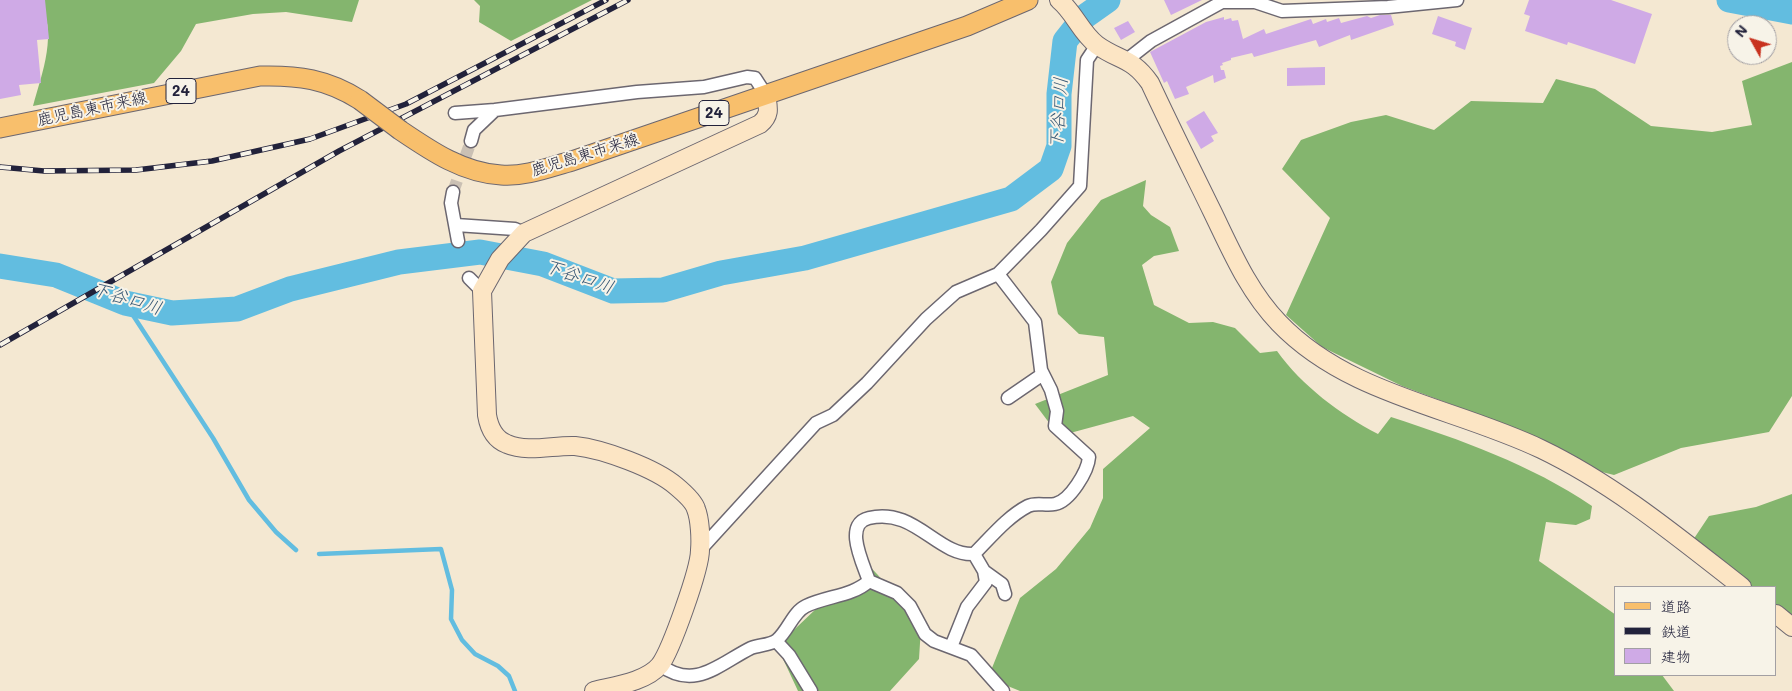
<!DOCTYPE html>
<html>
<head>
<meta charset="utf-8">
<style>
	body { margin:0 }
	#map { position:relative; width:1792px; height:691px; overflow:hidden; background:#f4e8d2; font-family:Mali,"Klee One",sans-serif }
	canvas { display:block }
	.legend { position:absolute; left:1614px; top:586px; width:162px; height:90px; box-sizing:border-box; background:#f7f3e8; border:1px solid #a29fa3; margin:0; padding:6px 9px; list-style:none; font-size:15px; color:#22223b }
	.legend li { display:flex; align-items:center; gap:10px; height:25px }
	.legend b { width:25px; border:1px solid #a29fa3 }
	.north { position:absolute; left:1727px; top:15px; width:50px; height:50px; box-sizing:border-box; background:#f7f3e8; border:1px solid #a29fa3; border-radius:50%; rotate:309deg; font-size:14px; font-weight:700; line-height:20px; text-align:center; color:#22223b }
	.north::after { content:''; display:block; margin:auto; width:18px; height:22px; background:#c8321e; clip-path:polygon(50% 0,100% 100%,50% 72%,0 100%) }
</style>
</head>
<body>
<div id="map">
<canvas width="1792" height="691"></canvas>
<ul class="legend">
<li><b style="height:6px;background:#f8bf6c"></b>道路</li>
<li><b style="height:6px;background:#22223b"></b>鉄道</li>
<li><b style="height:14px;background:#cfaae6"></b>建物</li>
</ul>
<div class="north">N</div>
</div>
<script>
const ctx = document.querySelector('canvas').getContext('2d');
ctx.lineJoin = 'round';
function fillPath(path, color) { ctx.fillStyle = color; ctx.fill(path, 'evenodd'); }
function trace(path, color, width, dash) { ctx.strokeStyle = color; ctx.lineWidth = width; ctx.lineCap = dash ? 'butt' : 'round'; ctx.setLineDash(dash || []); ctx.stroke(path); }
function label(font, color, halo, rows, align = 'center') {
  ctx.font = font + ' Mali,"Klee One",sans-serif'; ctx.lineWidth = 4; ctx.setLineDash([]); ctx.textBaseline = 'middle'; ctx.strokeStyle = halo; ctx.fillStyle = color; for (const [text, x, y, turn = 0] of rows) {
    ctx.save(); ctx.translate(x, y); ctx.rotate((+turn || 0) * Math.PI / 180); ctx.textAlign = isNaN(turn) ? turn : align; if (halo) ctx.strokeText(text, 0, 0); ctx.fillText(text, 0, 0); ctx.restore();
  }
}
fillPath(new Path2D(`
	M38,0H359L352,22L286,12L253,14L196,24L181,51L154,83L33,106C42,73 59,31 38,0Z
	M474,0H592L511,41L479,22L480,6Z
	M1792,62V396L1769,432L1681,448L1614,475L1602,472L1512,427L1402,386L1322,347L1286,315L1330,218L1282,169L1301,140L1351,122L1386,115L1434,130L1471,101L1543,103L1556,79L1595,89L1651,126L1712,132L1752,125L1742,81Z
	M1146,180L1143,206L1151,215L1170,227L1179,251L1154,256L1142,265L1154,305L1189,323L1213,322L1235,328L1260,353L1277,351C1302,386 1340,414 1378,434L1391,417C1461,440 1530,464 1592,506L1590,519L1576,525L1546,522L1539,561L1616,615V675H1662L1674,691H1020L988,678L1020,598L1056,569L1090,528L1103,498V469L1150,428L1133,416L1059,436L1035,404L1108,375L1104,337L1079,334L1058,314L1051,282L1067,243L1101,200Z
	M1792,494V622L1776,609V587H1748L1691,543L1709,516L1756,507Z
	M862,559C884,579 901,604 921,627L919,659L890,691H798L777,646L818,607L836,594L867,591Z`), '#84b56e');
trace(new Path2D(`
	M125,303L213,438L249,500L276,532L296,550
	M319,554L441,549L452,590L451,619L462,640L475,654L498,666L509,676L515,691`), '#62bde0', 4.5);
trace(new Path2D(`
	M1729,0L1792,12
	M0,266L56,275L125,303L172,313L237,309L290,289L399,262L480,252L543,264L613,291L663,290L721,273L805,258L1011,199L1051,169L1059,146V94L1065,41L1084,17L1108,0`), '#62bde0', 25);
fillPath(new Path2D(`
	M0,0H45L49,39L37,40L41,83L19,85L21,95L0,99Z
	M1164,0H1202L1171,15Z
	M1529,0H1611L1652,14L1635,64L1568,42L1567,45L1525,31L1530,16L1524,14Z
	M1380,15H1391L1394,25L1351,40L1350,35L1319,47L1316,40L1254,57L1252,53L1231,58V60L1222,63L1223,65L1220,66L1221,70H1224L1226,78L1214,83L1213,75L1186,87L1189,94L1175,99L1167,81L1164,83L1150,52L1206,22L1224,17V20L1231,18L1232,21L1238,20L1243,39L1264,29L1266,34L1311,19L1313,24L1326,19L1327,22L1339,18L1341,23L1367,16L1371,18Z
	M1438,16L1472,28L1465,50L1455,46L1456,42L1432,34Z
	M1128,21L1135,32L1121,40L1114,28Z
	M1325,67V85L1287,86V68Z
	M1204,111L1218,133L1211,136L1214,141L1201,149L1186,122Z`), '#cfaae6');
trace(new Path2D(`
	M453,192L471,141`), '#cac0b4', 12, [12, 6]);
const street = new Path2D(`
	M1128,59L1151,41L1222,2H1255L1282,11L1388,7L1457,0
	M455,113L495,110
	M471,141L474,130L495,110L637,92L704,87L747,77L755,78L766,95
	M453,192L451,203L458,241
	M456,225L515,229L524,233
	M469,278L482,291
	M1008,398L1043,374
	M700,550L816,423L833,415L867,383L926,319L956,292L998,274L1041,230L1080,186L1087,60L1097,45
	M984,571L1002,584L1005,594
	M869,581L897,593L910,606L925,634L934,641L971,655L1003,691
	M776,641L789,655L811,691
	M951,647L967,607L986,582L984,571L974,554
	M660,665C695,691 719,664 751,648C759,645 771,645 777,640C788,631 793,612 806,606C827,596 853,596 869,581C863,563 843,524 869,518C915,507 937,556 974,554C991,537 1007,517 1028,506C1036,502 1046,506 1055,504C1070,501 1088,471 1089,457L1055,426L1057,411L1051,390L1041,370L1035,322L998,274`);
const secondary = new Path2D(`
	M1059,0C1074,12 1081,33 1097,45C1119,61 1132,57 1150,83C1170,126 1191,168 1212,211C1231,250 1248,291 1279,323C1348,395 1453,407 1541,449C1614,484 1678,537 1742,587
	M1776,614L1792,627
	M594,691C614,686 646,682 660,665C671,650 700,569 700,550C701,539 700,519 696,509C694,502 682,491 676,486C655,468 603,449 575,446C553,445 528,453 507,444C494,439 489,427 487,415L482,291L500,259L524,233L760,124C771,115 768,107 766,95`);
const primary = new Path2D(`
	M0,128L260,76C298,75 327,79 360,100
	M400,130C431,151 463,173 501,175C525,177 550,167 572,161L967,26L1028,0`);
trace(street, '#6c6770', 15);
trace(secondary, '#6c6770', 20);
trace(primary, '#6c6770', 21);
trace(street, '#fff', 12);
trace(secondary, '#fce5c4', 18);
trace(primary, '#f8bf6c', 19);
const rail = new Path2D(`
	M0,167L44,171L136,170L212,161L310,139L406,104L606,0
	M0,345L339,151L628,0`);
trace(rail, '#22223b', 5.5);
trace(rail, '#f7f3e8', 4, [11]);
const primaryBridge = new Path2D(`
	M360,100L400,130`);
trace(primaryBridge, '#6c6770', 21, []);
trace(primaryBridge, '#f8bf6c', 19);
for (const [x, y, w] of [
	[181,91,30],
	[714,113,30]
]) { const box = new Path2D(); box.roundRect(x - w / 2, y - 12.5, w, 25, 4); ctx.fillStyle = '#f7f3e8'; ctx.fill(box); trace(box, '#22223b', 1); }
label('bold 15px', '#22223b', null, [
	["24",181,91],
	["24",714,113]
]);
label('16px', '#22223b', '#f7f3e8', [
	["鹿児島東市来線",92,109,-12],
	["鹿児島東市来線",585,155,-17]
]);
label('italic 18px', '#385875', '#f7f3e8', [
	["下谷口川",1059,113,-86],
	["下谷口川",579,277,19],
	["下谷口川",127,299,17]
]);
</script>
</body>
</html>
